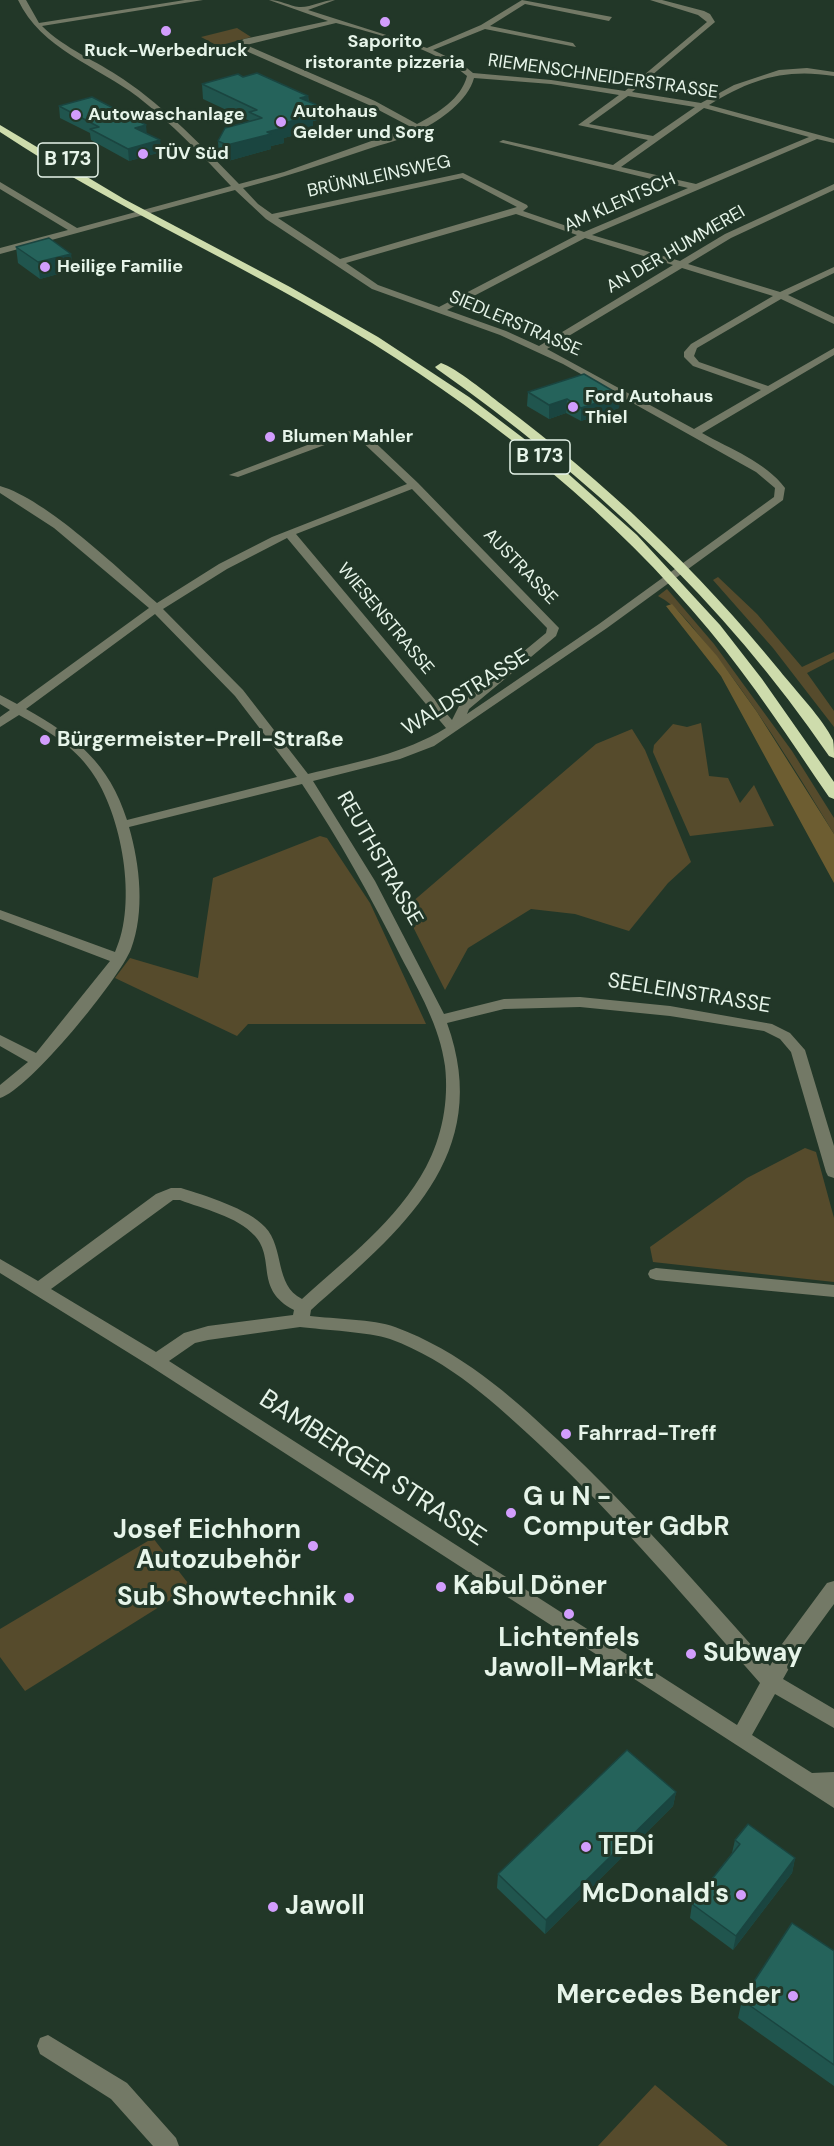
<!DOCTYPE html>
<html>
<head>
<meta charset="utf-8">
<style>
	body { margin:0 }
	canvas { display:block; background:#223728 }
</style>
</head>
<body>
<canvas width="834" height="2146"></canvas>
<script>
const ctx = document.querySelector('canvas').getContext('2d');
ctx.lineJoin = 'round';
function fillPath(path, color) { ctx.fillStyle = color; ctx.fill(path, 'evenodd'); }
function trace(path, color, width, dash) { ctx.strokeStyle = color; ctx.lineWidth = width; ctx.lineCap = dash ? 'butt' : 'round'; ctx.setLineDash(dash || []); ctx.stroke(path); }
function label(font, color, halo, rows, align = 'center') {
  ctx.font = font + ' "DM Sans",sans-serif'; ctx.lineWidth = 6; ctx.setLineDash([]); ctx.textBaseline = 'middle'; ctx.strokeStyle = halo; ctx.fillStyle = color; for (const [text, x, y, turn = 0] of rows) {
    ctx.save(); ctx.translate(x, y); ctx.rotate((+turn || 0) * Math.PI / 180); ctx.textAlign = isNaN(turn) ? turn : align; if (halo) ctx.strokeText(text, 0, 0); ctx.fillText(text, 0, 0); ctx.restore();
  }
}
fillPath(new Path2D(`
	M237,28L251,37L218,46L201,37Z
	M718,577L757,614L802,667L834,652V659L807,673L834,711V727L773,648L713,580Z
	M667,589L714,644L792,751L834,818V834C794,768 753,700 703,640C689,623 677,606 658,596Z
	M701,723L709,776L728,778L740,803L754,785L774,826L690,836L653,752L654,745L673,724L687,727Z
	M632,729L645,750L691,862L668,883L629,931L575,914L531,909L468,948L445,990L404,909L596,744Z
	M320,836L327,838L370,903L426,1024H248L237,1036L115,978L130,958L198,978L213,878Z
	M805,1148L816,1152L834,1218V1282L653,1262L650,1247L747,1178Z
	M153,1538L191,1587L25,1691L0,1657V1629Z
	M655,2085L728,2146H598Z`), '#564b2c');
fillPath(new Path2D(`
	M672,604L717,656L757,712L834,834V883L721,676L666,606Z`), '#6d5d31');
fillPath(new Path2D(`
	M18,0H26L39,23L185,0H203L42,26C65,49 97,61 123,79C166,108 203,147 239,184L284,172L411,127L369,105L237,47V43L244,39L328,21L269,0C281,0 289,6 299,7C310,8 323,0 335,0L308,10L427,48L481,25L522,0L612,17L609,21L525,4L490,26L573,43L576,47L485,29L433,50L462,64L473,73L551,80L625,91L707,22L698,15L650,0H662L704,11L710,14L715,22L632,92L701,103L734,85L779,70L807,68L834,72V76C785,68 751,79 709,105L834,139V143L817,139L592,235L680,261L725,234L834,184V190L731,238L688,264L780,292L834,267V273L788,295L834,317V324L781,299L697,348L694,356L699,362L768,386L834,348V355L702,433C730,449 766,462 785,488L783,500L607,628L434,746L400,759L313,781L375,881L444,1014L504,999L580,997L670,1006L772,1024L790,1033L805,1050L834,1146V1178L828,1176L826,1172L791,1052L780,1039L764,1031L670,1016L580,1007L504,1009L447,1023C495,1156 400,1231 311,1310L310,1316C334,1319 373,1319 395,1327C460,1351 509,1394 558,1440C634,1511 701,1589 770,1666L782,1644L827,1583L834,1581V1604L796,1656L783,1679L834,1709V1728L775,1694L752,1735L812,1773L834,1772V1808L150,1366L0,1273V1259L38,1281L156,1194L171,1188H181C204,1195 249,1209 265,1227C285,1248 274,1285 302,1299C346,1259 397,1221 426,1167C442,1137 449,1101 445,1066C440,1027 419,991 401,957C371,897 339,839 302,784L129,827C140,865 145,912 131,949C120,978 29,1090 0,1098V1085L28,1062L0,1046V1035L36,1053L110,961L0,919V910L115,952C138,903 122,814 91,771C74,746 45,729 19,715L0,727V717L10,710L0,704V695L17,704L149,608L54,528L0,493V486C46,499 120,570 157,603L219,564L272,537L407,484L357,437L349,436L238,477L229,475L344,431L364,432L418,483L559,628L556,636L469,709L467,714L599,624L774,497L775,488L756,472L563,364L500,335L372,289L266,219L235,190L0,254V248L68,230L0,189V182L77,228L231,186C202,155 172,124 138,97C97,66 41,49 18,0ZM336,23C376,34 436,48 467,76C461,99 438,113 417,124L375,101L246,45ZM474,78L551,84L619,95L578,125L648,140L613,165L503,140L499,142L688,188L584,232L523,211L528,207L527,205L463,173L272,214L258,204L243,188C284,177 324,164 365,150C383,144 404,139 421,130C440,120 468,101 474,78ZM628,96L695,107L653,136L589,124ZM704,108L809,137L696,184L621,167ZM462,178L517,207L340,259L278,218ZM516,214L577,235L439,307L378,285L346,263ZM585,238L673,265L539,346L506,331L447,310ZM682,268L773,296L691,344L684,352V357L693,366L761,390L694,429L547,349ZM412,489L547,628L546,633L460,704L452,720L296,534ZM287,538L446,728C404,754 356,762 308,774L243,690L163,609L227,569ZM155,614L235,696L297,777L127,820C109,763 76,737 26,709ZM173,1200H180C203,1209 237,1216 255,1236C276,1260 254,1289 294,1310L293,1315L208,1326L184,1333L156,1352L51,1289ZM300,1327C324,1330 369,1332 390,1339C450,1361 496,1404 541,1446C620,1520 689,1602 760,1683L737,1725L169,1361L195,1343L208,1340Z
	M656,1268L834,1285V1297L656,1280L650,1278L648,1274L650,1270Z
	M48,2035L127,2083L176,2138L179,2146H153L111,2099L40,2054L37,2046L40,2038Z`), '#737966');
fillPath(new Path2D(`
	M0,125L124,199L290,287L378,337L469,397L556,463L637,535L720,625L762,679L823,766L834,782V799L829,797C790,740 753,683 709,630C614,515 498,422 372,343C251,268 119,211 0,132Z
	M441,363C456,368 488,394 501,404C605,482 698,570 780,671C795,690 823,719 833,740C834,745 834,752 834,758L829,756C724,602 589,476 437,369L435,367Z`), '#cedcac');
fillPath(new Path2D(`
	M243,77L308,96L309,102L317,120L313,121V130L284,138V143L271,146V149L228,161L219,156L218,141L250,121L203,99L202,84Z
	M59,106L147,134L160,140L161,152L129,161L91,140L90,133L60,118Z
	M16,247L71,254L72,270L40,279L18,263Z
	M528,392L620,395L619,408L581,421L566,413L549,419L527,406Z
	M676,1792L673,1806L545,1934L497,1888L498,1874Z
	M735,1840L795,1858L792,1873L733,1950L690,1918L692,1904L732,1853Z
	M834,1951V2086L738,2018L742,2000Z`), '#20554e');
fillPath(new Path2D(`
	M308,96L309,108L317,105V120L313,121V130L284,138V143L271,146V149L228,161L227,145L267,132L277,125L300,98Z
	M146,125L147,136L135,128Z
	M160,140L161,152L129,161L128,149Z
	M71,254L72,270L40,279L38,262Z
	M620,395L619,408L581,421V408Z
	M567,399L566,413L549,419V405Z
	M676,1792L673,1806L545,1934L546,1920Z
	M795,1858L792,1873L733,1950L736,1936Z`), '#1a4540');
const building = new Path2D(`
	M257,73L308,96L300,98L317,105L302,110L313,115L277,125L283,128L267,132L271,134L227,145L218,141L225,128L262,118L249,112L257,110L202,84L238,74L243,77Z
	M92,97L146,125L135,128L160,140L128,149L90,129L99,127L59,106Z
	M49,238L71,254L38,262L16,247Z
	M584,374L620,395L581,408L567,399L549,405L528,392Z
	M627,1750L676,1792L546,1920L498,1874Z
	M748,1824L795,1858L736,1936L692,1904L740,1844L735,1840Z
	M792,1923L834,1951V2065L742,2000Z`);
fillPath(building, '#25635b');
trace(building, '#1a4540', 1.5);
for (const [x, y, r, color] of [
	[385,22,6,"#d29dfd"],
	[166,31,6,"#d29dfd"],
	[76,115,6,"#d29dfd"],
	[281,122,6,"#d29dfd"],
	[143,154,6,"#d29dfd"],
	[45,267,6,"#d29dfd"],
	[573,407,6,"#d29dfd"],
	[270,437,6,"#d29dfd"],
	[45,740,6,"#d29dfd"],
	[566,1434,6,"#d29dfd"],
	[511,1513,6,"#d29dfd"],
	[313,1546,6,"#d29dfd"],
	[441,1587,6,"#d29dfd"],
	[349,1598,6,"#d29dfd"],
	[569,1614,6,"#d29dfd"],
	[691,1654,6,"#d29dfd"],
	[586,1847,6,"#d29dfd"],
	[741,1895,6,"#d29dfd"],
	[273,1907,6,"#d29dfd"],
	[793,1996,6,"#d29dfd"]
]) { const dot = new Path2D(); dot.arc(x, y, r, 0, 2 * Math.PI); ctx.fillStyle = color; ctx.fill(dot); trace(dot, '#223728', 2); }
label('bold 18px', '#e6f4e9', '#223728', [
	["Saporito",385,42,"center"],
	["ristorante pizzeria",385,63,"center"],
	["Ruck-Werbedruck",166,51,"center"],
	["Autohaus",293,112],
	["Gelder und Sorg",293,133],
	["Autowaschanlage",88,115],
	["TÜV Süd",155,154],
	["Heilige Familie",57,267],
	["Ford Autohaus",585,397],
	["Thiel",585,418],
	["Blumen Mahler",282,437]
], 'left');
label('18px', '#e6f4e9', '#223728', [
	["RIEMENSCHNEIDERSTRASSE",603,77,8],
	["BRÜNNLEINSWEG",379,177,-12],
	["AM KLENTSCH",620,203,-24],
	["AN DER HUMMEREI",676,250,-30],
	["SIEDLERSTRASSE",515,324,23],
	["AUSTRASSE",520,567,46],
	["WIESENSTRASSE",385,619,50]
]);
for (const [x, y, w] of [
	[68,160,60],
	[540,457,60]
]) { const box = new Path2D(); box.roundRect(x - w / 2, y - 17, w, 34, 4.5); ctx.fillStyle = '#223728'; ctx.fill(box); trace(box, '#e6f4e9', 1.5); }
label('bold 20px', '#e6f4e9', null, [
	["B 173",68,160],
	["B 173",540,457]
]);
label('21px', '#e6f4e9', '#223728', [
	["WALDSTRASSE",466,693,-32],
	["REUTHSTRASSE",379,859,60],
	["SEELEINSTRASSE",689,994,9]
]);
label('bold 21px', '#e6f4e9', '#223728', [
	["Bürgermeister-Prell-Straße",57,740],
	["Fahrrad-Treff",578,1434]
], 'left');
label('26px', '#e6f4e9', '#223728', [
	["BAMBERGER STRASSE",372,1469,33]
]);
label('bold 26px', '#e6f4e9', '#223728', [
	["G u N -",523,1498],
	["Computer GdbR",523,1528],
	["Josef Eichhorn",301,1531,"right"],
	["Autozubehör",301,1561,"right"],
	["Kabul Döner",453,1587],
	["Sub Showtechnik",337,1598,"right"],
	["Lichtenfels",569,1639,"center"],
	["Jawoll-Markt",569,1669,"center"],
	["Subway",703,1654],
	["TEDi",598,1847],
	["McDonald's",729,1895,"right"],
	["Jawoll",285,1907],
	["Mercedes Bender",781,1996,"right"]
], 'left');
</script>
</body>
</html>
